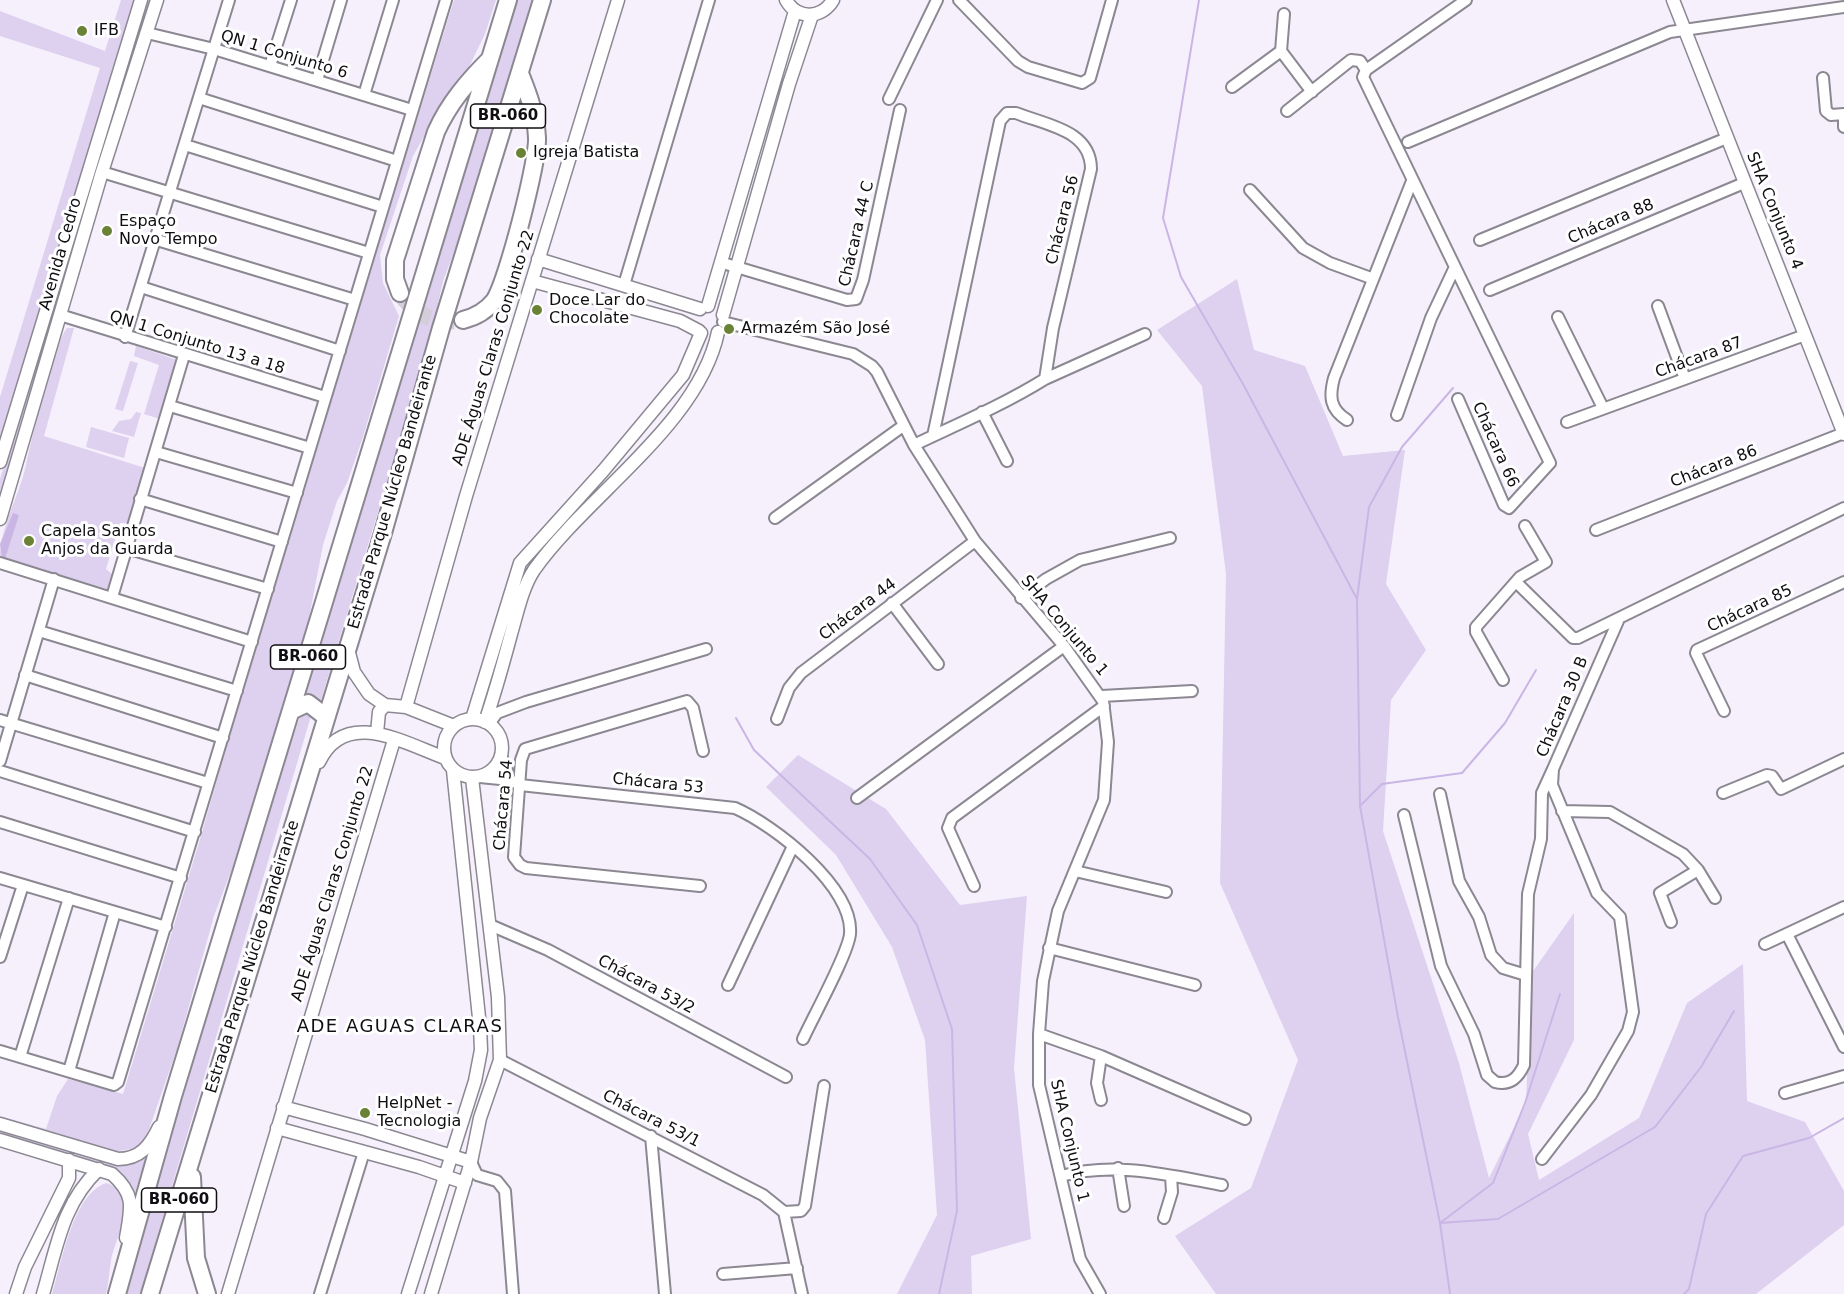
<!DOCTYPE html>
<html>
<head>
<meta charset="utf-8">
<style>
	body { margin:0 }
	canvas { display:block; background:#f5f0fc }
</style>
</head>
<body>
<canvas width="1844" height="1294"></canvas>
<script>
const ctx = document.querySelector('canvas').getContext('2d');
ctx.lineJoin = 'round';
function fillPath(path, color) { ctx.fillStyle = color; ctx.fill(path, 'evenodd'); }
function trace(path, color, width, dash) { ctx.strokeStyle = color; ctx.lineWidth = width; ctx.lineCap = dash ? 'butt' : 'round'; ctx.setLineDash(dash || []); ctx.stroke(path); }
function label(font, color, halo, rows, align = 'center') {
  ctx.font = font + ' "DejaVu Sans",sans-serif'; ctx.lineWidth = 6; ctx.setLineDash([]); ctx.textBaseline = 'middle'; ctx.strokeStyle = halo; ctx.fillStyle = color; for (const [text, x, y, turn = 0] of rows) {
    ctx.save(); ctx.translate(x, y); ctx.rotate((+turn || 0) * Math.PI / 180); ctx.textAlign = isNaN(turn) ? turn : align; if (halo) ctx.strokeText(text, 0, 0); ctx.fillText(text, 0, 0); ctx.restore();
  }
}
fillPath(new Path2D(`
	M121,0H136L0,442V397L100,68L0,36V11L105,51Z
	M144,0H150L82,224L78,235H75Z
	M454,0H496L485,34L468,69L443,103L413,156L380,255L383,283L399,316L363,437L347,483L337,501L323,545L305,639L233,866L214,916L177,1049L145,1141L137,1148L113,1152L0,1120V1116L46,1129L57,1096L68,1079L123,1094L201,836L275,577Z
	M510,0H537L514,61L468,215L443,281L429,344L320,703L312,697H302L410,339C434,296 440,245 451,198C468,132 490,66 510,0Z
	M70,257L71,260L0,497V479L67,258Z
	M1237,279L1254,350L1305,366L1343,456L1405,450L1386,584L1426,650L1391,700L1383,831L1459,1063L1489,1178L1526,1103L1531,974L1574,913V1040L1528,1134L1539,1180L1639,1118L1687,1003L1743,964L1747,1101L1805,1122L1844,1191V1225L1756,1294H1216L1175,1236L1251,1188L1298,1060L1220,883L1226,574L1202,386L1157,330Z
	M67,328H74L44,436L145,468L128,523H120L106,569L113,575L108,589L0,558C0,527 19,497 26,465C31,442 54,343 67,328Z
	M136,346L177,360L160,419L144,414L159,365L134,356Z
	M130,361L138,363L123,411L115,409Z
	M136,412L141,413L134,437L112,431L119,421L131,419Z
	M91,427L129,438L124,458L86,447Z
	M307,709L311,716L140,1294H126L142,1235L145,1211L259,835L301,714Z
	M798,755L886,809L960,905L1027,896L1014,1068L1031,1239L971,1256L972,1294H897L937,1215L925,1040L892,947L836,855L766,787Z
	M0,1128L97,1157L147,1154L135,1193L124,1176L116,1169L0,1133Z
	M106,1183C143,1194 115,1237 111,1261C109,1272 109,1283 106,1294H52C62,1263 72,1195 106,1183Z`), '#ded1f0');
fillPath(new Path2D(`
	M13,513L19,515L5,559L2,558L0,544Z`), '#cab6e4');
trace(new Path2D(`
	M1199,0L1163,218L1181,277L1243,384L1357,599L1360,806L1398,1017L1440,1223L1450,1294
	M1357,599L1369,507L1402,447L1453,388
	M736,718L754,750L870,859L917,925L952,1029L957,1211L939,1294
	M1360,806L1382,784L1462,773L1505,723L1536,670
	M1440,1223L1498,1219L1655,1127L1701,1067L1734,1011
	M1440,1223L1493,1183L1525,1103L1560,994
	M1684,1294L1689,1289L1706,1214L1743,1156L1809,1138L1844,1118`), '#cab6e4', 2);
trace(new Path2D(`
	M400,293C414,316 437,325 463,320`), '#d3ced9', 16, [16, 8]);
const minor = new Path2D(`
	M959,0L1018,61L1028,67L1082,83L1090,78L1112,0
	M147,33L214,49L412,110
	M1281,51L1284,14
	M270,66L291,0
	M1823,78L1826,111L1831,115L1844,114
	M317,80L341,0
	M1232,87L1281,51L1312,92
	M364,95L393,0
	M199,98L397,161
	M889,99L937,0
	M1287,111L1351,60L1360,61L1366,70
	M1844,115V127
	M1408,142L1670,32L1844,7
	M185,145L383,207
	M102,172L369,253
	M1250,190L1303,248L1330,263L1371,278
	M157,240L355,300
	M1480,240L1727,138
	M723,263L847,300L856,299L863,280L900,110
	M624,285L709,0
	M141,287L340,351
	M1490,290L1744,183
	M1658,306L1685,379
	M60,315L325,397
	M1558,317L1603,408
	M723,322L853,354L872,366L877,372L914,445L975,541L1064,646L1103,701L1108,742L1104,800L1058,911L1043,981L1039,1034V1085L1080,1259L1100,1294
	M125,337L229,0
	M1045,379L1145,334
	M1458,399L1504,505L1509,508L1550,463L1363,77L1366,70L1466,0
	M170,406L310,448
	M982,412L1007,461
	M1397,415L1431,318L1455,267
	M1347,420C1330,409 1329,397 1334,378L1412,181
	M1567,422L1805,335
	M914,445C958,424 1003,405 1045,379L1053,328L1091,169C1091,130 1046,125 1016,113H1007L1000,121L933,436
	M156,452L297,493
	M140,499L282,542
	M775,518L903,426
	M1596,530L1844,433
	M126,548L268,589
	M0,563L252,642
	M1516,582L1573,638H1578L1844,508
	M112,597L184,355
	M1021,598L1046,579L1080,560L1170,538
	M892,603L938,664
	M39,631L237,691
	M25,675L223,738
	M1503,680L1476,632V627L1520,577L1546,562L1525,526
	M1102,696L1192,691
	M1724,711L1696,653L1697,650L1844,582
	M777,719L789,688L801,673L975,541
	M0,720L208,783
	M489,724L497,713L526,702L706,649
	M501,755L510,780
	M0,761L54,579
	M0,771L195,832
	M480,777L510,780L520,785L735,808C774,825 854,887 850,934C848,954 813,1017 803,1039
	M1723,793L1767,775L1772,776L1781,789L1844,759
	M1440,794L1459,881L1479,917L1491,955L1503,968L1526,975
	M857,798L1064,646
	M1562,811L1610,812L1683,854L1698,870L1715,898
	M1404,815L1441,966L1474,1034L1487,1075L1495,1082C1510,1086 1518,1078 1524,1065L1528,894L1541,839L1542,793L1553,769
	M0,822L181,878
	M1075,871L1166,892
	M0,878L166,927
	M700,886L526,868L520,865L514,857L521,760L525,749L687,701L693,708L703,751
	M974,886L948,828L952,818L1104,706
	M1671,922L1660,893L1698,870
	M490,925L548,950L786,1077
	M1787,934L1844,1047
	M1765,944L1844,907
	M1049,948L1195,985
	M0,957L23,885
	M728,985L793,846
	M1039,1034L1101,1056L1245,1119
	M0,1051L114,1085L118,1082L446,0
	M1101,1056L1097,1083L1101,1100
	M20,1057L69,898
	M500,1060L763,1195L784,1212
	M69,1071L115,912
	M1785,1093L1844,1076
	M651,1136L665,1294
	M1542,1159L1591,1095L1628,1031L1633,1012L1620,917L1597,893L1552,785L1553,769L1618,621
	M471,1162L477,1175L497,1181L505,1191L513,1294
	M1118,1168L1124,1206
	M1061,1176C1115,1161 1168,1175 1222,1185
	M784,1212L801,1211L805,1206L824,1086
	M784,1212L802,1294
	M1164,1218L1172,1192L1171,1176
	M723,1274L797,1268
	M320,1294L364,1152`);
const tertiary = new Path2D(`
	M786,0C797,20 822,19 833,0
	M1673,0L1844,434
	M538,259L700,309
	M532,281L680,321L699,331
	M708,306L795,11
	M723,315L789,84L812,15
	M0,462L141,0
	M0,519L102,172L157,0
	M348,649L354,672L369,694L385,705L406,707L454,726
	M406,707L466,496L618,0
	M472,719L520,563L603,471L683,375L701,333
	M444 748a29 29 0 1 1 58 0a29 29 0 1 1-58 0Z
	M485,722C495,693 503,664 511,634C517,614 522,588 534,570C587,495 699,424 718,332
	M377,733L379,712L385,705
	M319,762C345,707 404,743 445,758
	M283,1107L365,1129L471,1162
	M0,1124L118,1159C140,1159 150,1146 159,1127
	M277,1128L419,1167L465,1183
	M0,1140L112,1174C136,1195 131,1208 126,1238
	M16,1294L25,1267L69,1178V1160
	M43,1294C57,1247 62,1204 99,1169
	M228,1294L394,740
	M408,1294L475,1081L481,1050L480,1027L453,770
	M431,1294L471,1162L480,1118L500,1060L498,997L472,778`);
const trunk = new Path2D(`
	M400,293L395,279V260L436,132C449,103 468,81 490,59
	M463,320C475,317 486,311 494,301C507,283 538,161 537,138C536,115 529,96 521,76
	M291,711L308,703L326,717
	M192,1177L196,1258L207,1294
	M117,1294L173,1096L508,0
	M150,1294L383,533L441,328L542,0`);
trace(minor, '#8c8892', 14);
trace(tertiary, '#8c8892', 15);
trace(trunk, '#8c8892', 20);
trace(minor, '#fff', 10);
trace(tertiary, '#fff', 12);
trace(trunk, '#fff', 16);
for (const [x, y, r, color] of [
	[82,31,6,"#6a8235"],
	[521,153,6,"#6a8235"],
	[107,231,6,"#6a8235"],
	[537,310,6,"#6a8235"],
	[729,329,6,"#6a8235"],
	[29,541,6,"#6a8235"],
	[365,1113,6,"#6a8235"]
]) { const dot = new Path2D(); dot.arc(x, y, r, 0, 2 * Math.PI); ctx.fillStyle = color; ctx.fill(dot); trace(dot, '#fff', 2); }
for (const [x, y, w] of [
	[508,116,75],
	[308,657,75],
	[179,1200,75]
]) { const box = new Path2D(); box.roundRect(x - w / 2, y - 12, w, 24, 4.5); ctx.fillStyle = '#fff'; ctx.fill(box); trace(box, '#100e12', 1.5); }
label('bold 15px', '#100e12', null, [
	["BR-060",508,116],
	["BR-060",308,657],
	["BR-060",179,1200]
]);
label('16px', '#100e12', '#fff', [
	["IFB",94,31],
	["Igreja Batista",533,153],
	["Espaço",119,222],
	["Novo Tempo",119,240],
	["Doce Lar do",549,301],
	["Chocolate",549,319],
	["Armazém São José",741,329],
	["Capela Santos",41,532],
	["Anjos da Guarda",41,550],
	["HelpNet -",377,1104],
	["Tecnologia",377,1122]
], 'left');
label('16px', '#100e12', '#fff', [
	["QN 1 Conjunto 6",284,55,17],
	["SHA Conjunto 4",1774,211,68],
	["Chácara 56",1063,220,-76],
	["Chácara 88",1611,222,-23],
	["Chácara 44 C",857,234,-77],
	["Avenida Cedro",61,254,-74],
	["QN 1 Conjunto 13 a 18",197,343,17],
	["ADE Águas Claras Conjunto 22",494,348,-73],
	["Chácara 87",1699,358,-20],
	["Chácara 66",1495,445,66],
	["Chácara 86",1714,467,-21],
	["Estrada Parque Núcleo Bandeirante",393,492,-74],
	["Chácara 85",1750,609,-25],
	["Chácara 44",858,610,-37],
	["SHA Conjunto 1",1064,626,50],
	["Chácara 30 B",1563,707,-67],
	["Chácara 53",658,784,6],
	["Chácara 54",504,805,-85],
	["ADE Águas Claras Conjunto 22",333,884,-73],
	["Estrada Parque Núcleo Bandeirante",253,957,-73],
	["Chácara 53/2",646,985,28],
	["Chácara 53/1",651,1119,27],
	["SHA Conjunto 1",1069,1141,77]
]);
ctx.letterSpacing = '1.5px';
label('18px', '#100e12', '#fff', [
	["ADE AGUAS CLARAS",400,1027]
]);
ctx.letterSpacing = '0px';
</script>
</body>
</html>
